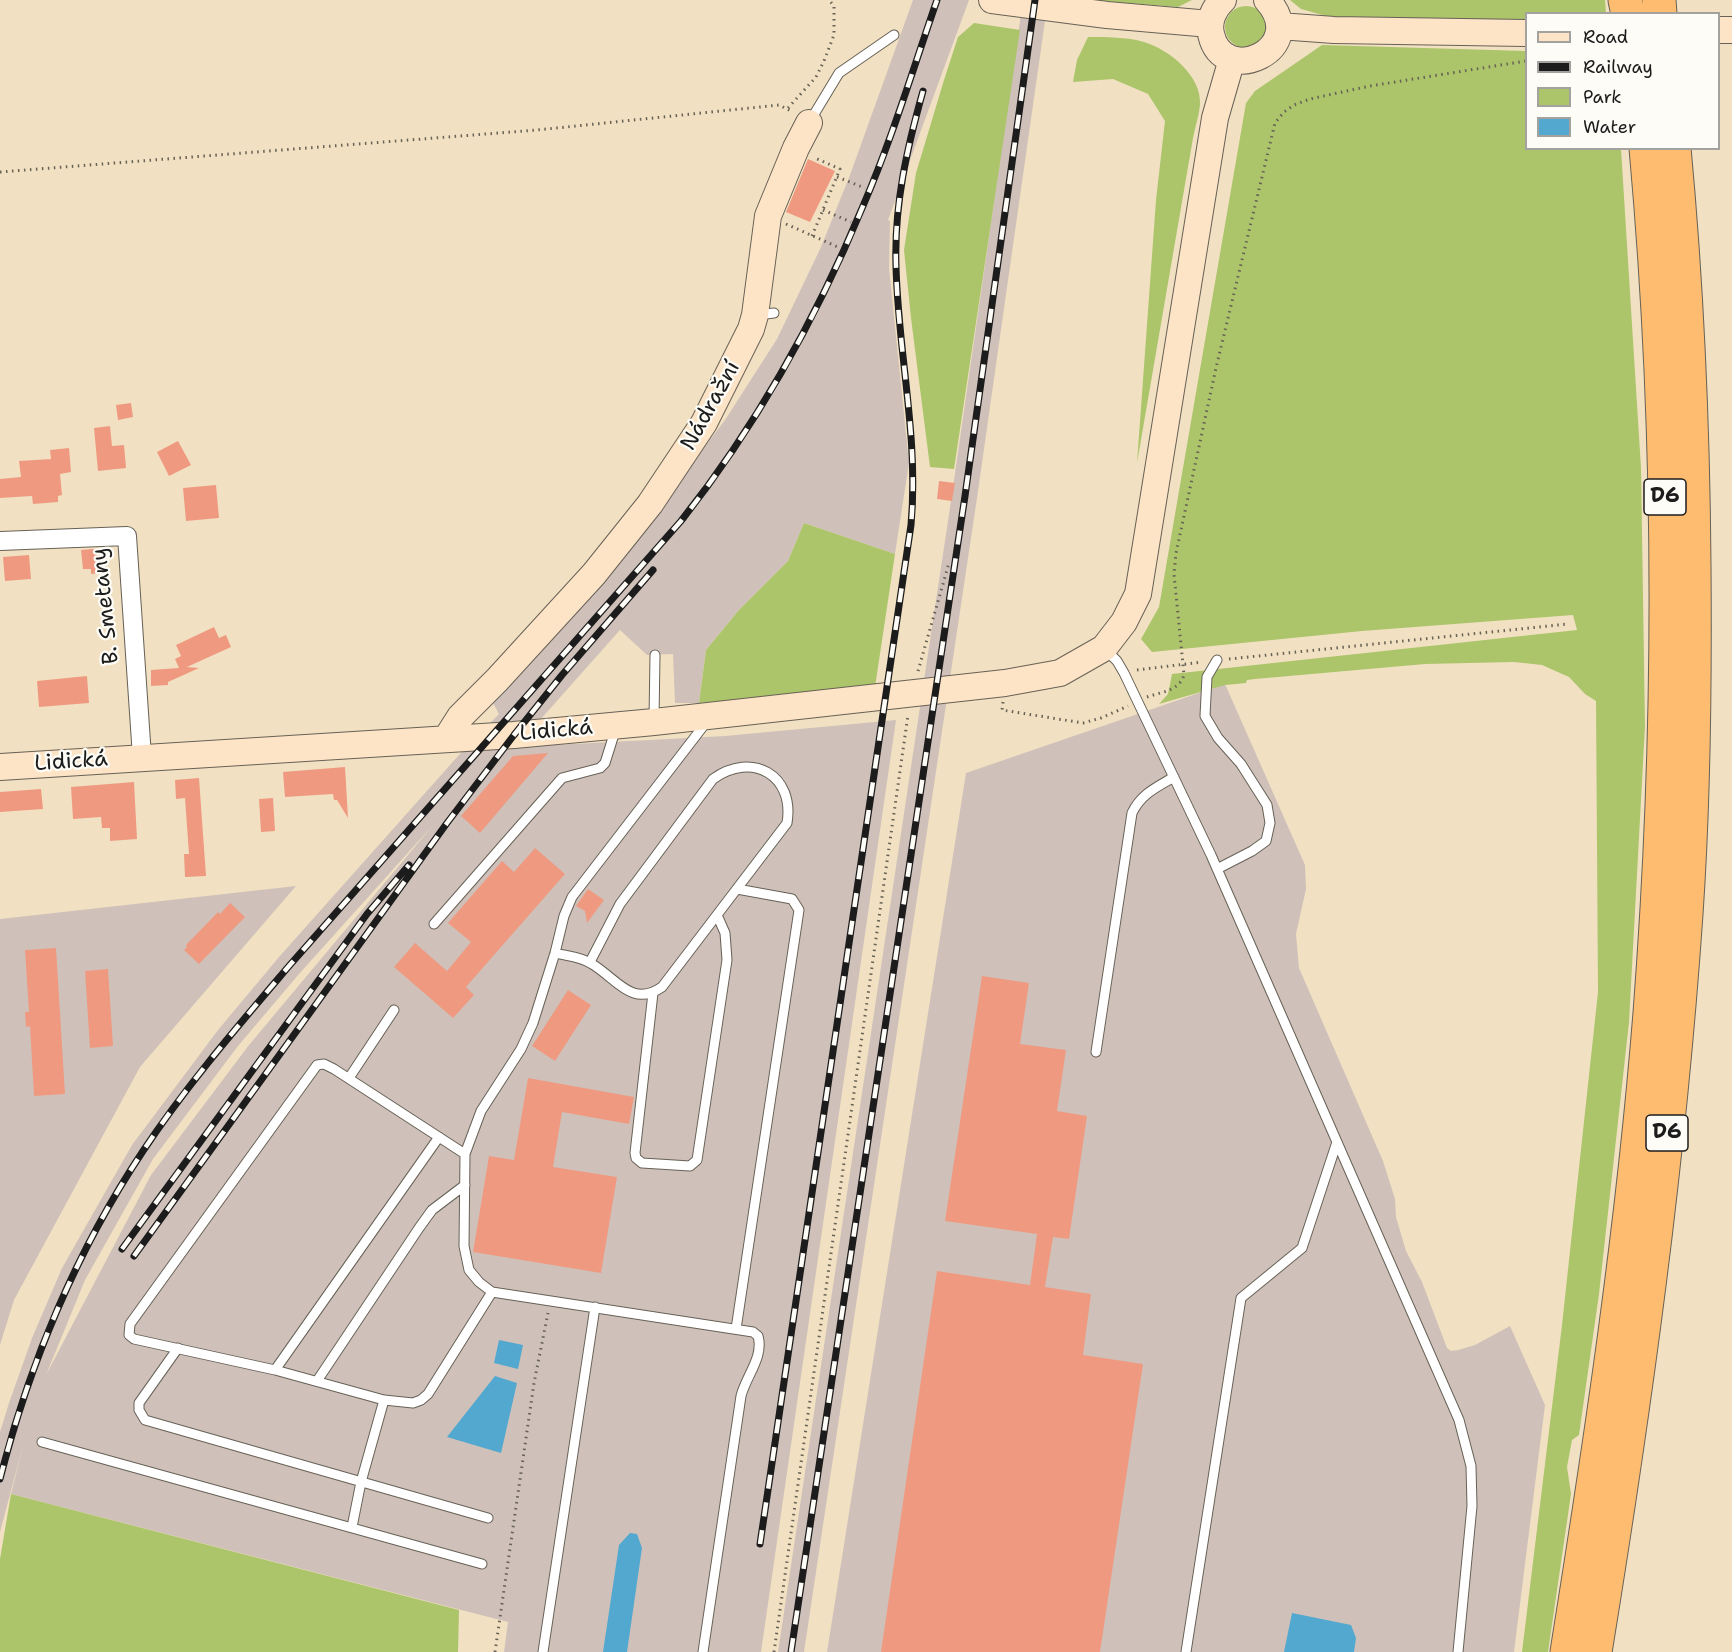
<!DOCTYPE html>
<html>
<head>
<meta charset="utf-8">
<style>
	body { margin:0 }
	#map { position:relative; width:1732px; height:1652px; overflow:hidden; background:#f1e1c2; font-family:"Shantell Sans",sans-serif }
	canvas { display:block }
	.legend { position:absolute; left:1525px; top:12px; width:195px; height:138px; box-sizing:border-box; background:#fdfcf7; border:2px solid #a3a29f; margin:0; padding:8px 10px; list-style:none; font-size:18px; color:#1c1c1c }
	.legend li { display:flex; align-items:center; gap:12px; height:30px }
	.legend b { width:30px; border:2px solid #a3a29f }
</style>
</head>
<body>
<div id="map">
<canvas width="1732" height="1652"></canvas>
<ul class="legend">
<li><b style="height:8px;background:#fee4c6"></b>Road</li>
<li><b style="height:8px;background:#1c1c1c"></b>Railway</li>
<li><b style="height:16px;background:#acc56b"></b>Park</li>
<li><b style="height:16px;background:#52a8cf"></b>Water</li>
</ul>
</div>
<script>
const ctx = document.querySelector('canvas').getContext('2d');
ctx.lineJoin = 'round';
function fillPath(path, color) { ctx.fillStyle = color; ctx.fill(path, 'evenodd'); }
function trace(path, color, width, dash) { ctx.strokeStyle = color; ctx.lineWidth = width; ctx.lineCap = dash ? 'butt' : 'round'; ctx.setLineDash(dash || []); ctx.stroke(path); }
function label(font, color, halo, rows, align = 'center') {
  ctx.font = font + ' "Shantell Sans",sans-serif'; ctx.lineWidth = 4.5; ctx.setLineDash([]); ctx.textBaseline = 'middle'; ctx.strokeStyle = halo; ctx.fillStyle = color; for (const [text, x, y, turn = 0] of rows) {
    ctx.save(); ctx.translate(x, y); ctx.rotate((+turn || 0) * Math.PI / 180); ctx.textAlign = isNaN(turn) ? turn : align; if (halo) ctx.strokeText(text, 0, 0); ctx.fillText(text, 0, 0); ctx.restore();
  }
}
fillPath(new Path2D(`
	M913,0H969L888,220L890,221L889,268L909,463L895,554L804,523L788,561L739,610L706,650L699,703H675L673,654L647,655L620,630L516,747L725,736L896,720L761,1652H504L508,1622L11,1494L24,1442L0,1532V1432L9,1403L32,1338L62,1268L132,1145L218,1030L279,957L458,756L499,714L493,703L632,543L725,420L777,339L821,247L850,175ZM433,825L249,1045L151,1175L46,1375L85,1280L153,1159L238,1046L299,974Z
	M1023,0H1048L977,498L804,1652H778L952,494Z
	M1225,684L1305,865L1306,889L1296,934L1299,968L1383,1161L1395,1199L1396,1217L1406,1251L1422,1282L1447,1348L1451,1351L1458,1350L1475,1345L1510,1326L1545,1405L1514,1652H827L966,773Z
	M296,886L140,1067L14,1300L0,1345V919Z`), '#cfc1ba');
fillPath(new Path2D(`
	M1091,0H1192L1178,7Z
	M1290,0H1605L1606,13L1526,14V20L1409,23L1330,17L1301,9Z
	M1225 27a21 21 0 1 1 42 0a21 21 0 1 1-42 0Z
	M974,23L1020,30L954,469L930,467L911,318L904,250L916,173L944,80L958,37Z
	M1088,37C1106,37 1127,37 1144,42C1170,50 1202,76 1200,105C1199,116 1195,127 1193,138L1137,463L1156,200L1165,121L1148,94L1113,79L1073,82L1077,60Z
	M1322,45L1526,51V148L1621,149L1641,468L1645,726L1629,1022L1599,1294L1579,1435L1572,1440L1567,1467L1571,1494L1548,1652H1522L1562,1325L1598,992L1596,701L1585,694L1569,677L1542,665L1514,662L1425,664L1255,679L1247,680L1246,683L1225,685L1159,704L1168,694L1172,674L1577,630L1573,615L1362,631L1152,652L1141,639L1159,607L1246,103L1255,91Z
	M804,523L895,554L875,687L699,703L706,650L739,610L788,561Z
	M11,1494L459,1610L458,1652H0V1559Z`), '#acc56b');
fillPath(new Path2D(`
	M499,1340L523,1345L518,1369L494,1363Z
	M495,1376L517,1383L501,1453L447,1437Z
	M630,1533L637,1534L642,1548L627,1652H603L619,1545Z
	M1292,1613L1351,1625L1356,1638L1354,1652H1284Z`), '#52a8cf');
fillPath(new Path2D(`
	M808,159L835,171L810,222L786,212Z
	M131,403L133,417L118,420L116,405Z
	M110,426L112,446L124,445L126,468L98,471L94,428Z
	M178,441L191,465L169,476L157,452Z
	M69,448L71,472L60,474L62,495L58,496V502L33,504L32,496L0,498V479L21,477L19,461L51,459L50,450Z
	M939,481L955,483L952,501L937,499Z
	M216,485L219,518L186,521L183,488Z
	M104,548L107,572L91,574V569H83L81,550Z
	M29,555L31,579L5,581L3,557Z
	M214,627L219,638L226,635L231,647L187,667L199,668L168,682V685L151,686V670L179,668L175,659L181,656L176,645Z
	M87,676L89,703L39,707L37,681Z
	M548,753L480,833L461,816L513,756Z
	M345,767L348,818L337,800H334L333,794L285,797L283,772Z
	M199,778L206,876L185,877L184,854H189L185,798L176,799L175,780Z
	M134,782L137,839L110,841V828H102L101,817L73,819L71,787Z
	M41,789L43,809L0,812V792Z
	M273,798L275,831L261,832L259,799Z
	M535,848L565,874L466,987L474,995L453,1018L394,967L415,943L447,971L471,942L448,923L502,861L514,872Z
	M588,889L604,900L587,923L585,911L576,906Z
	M230,903L245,917L199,964L184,950L187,947L186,945L218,912L220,914Z
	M56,948L65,1094L34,1096L30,1026L26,1027L25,1012H29L25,950Z
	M108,969L113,1046L90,1048L85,971Z
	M982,976L1029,983L1020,1044L1066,1050L1057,1111L1087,1116L1069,1239L1053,1237L1045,1287L1091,1294L1083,1355L1143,1364L1100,1652H881L937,1271L1030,1285L1037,1234L945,1221Z
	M568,990L591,1005L555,1061L532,1046Z
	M528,1078L634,1097L629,1124L562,1112L553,1167L617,1177L601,1273L473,1252L489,1156L514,1160Z`), '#ef9a80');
const lane = new Path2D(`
	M810,121L839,73L894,35
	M758,315L774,313
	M1106,650L1117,661L1124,673L1211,855L1459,1420L1471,1466L1472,1506L1458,1652
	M1217,660L1207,677L1205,716L1218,738L1241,764L1267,805L1270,823L1266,841L1252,851L1217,869
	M654,719L655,655
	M434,924L562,778L600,768L605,763L616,728
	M555,953C567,956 582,957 592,964C617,979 632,1008 662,987L787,823C795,775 752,751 713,779L620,904L590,962
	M653,993L635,1153L636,1158L642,1163L690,1166L697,1160L727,960L725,933L717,915
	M1096,1052L1132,813C1141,794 1157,787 1174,777
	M349,1078L394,1010
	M465,1154L334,1069L324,1064L317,1065L130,1324L129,1335L134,1339L275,1370L384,1400L413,1403L421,1400L428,1394L492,1292
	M736,1329L799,910L792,899L737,889
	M178,1348L139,1403V1410L145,1420L488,1518
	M275,1370L439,1137
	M317,1381L419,1228L432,1210L465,1185
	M42,1442L482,1564
	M352,1527L361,1482L384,1400
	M543,1652L595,1307
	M703,1652L741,1396C746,1376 764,1357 758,1336L753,1332L492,1292L479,1282L469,1270L464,1246L465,1154L481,1111L521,1049L533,1023L555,953L564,916L572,897L708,720
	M1186,1652L1241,1298L1302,1248L1337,1142`);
const street = new Path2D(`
	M0,541L127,536L142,757`);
const secondary = new Path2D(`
	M992,0L1107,15L1210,24
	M1223,0C1214,8 1208,21 1211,34C1223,89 1311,49 1267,0
	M1279,26L1334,30L1526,33
	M1718,30H1732
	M446,739L460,717L497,680L594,574L650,504L704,423L751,329L755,315L768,216L796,148L809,123
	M0,767L514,735L654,722L1005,683L1060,673L1104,648L1124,622L1138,594L1215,118L1232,59`);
const highway = new Path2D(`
	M1625,0L1628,14
	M1659,0L1660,14
	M1567,1652C1601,1440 1633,1227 1650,1013C1672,725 1672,435 1646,148
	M1595,1652C1635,1407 1669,1162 1686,914C1694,798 1695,681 1694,565C1693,426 1687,287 1674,148`);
trace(lane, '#676156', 11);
trace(street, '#676156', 20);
trace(secondary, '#676156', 28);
trace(highway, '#676156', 35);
trace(new Path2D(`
	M788,108L816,77L824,61L834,35V6L829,0
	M0,172L537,130L779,105L793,112
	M837,177L865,188
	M823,210L851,222
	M786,224L840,248
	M812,236L840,169L815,158
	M1229,659L1568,624
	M1137,670L1202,662
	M918,671L949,563
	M1147,697C1161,692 1179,691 1184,675L1174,574L1176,553L1216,368L1275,123L1284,112L1294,105L1310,99L1370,86L1526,61
	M1003,702L1002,710L1083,723L1101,718L1128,706
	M495,1652L534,1383L548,1313
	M774,1652L908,715`), '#676156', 3, [1.5, 4.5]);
trace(lane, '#fff', 9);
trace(street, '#fff', 18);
trace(secondary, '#fee4c6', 26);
trace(highway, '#fdbc70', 33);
const rail = new Path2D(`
	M122,1249L367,914L409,865
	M134,1256L447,823L514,735L562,675L653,570
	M0,1479C29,1364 77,1250 143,1151C186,1086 238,1026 289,966L681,521C757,425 816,319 863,206C892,139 913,69 937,0
	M760,1544L911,525C919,437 898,353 896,266C894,205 907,148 923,91
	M791,1652L965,496L1035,0`);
trace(rail, '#1c1c1c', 7);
trace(rail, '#fdfcf7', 4.5, [14]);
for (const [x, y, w] of [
	[1665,497,42],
	[1667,1133,42]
]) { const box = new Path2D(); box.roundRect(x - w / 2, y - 18, w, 36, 4.5); ctx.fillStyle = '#fdfcf7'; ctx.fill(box); trace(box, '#1c1c1c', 1.5); }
label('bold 21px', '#1c1c1c', null, [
	["D6",1665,497],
	["D6",1667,1133]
]);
label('22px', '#1c1c1c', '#fdfcf7', [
	["Nádražní",711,406,-61],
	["B. Smetany",106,606,-96],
	["Lidická",556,731,-5],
	["Lidická",71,762,-4]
]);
</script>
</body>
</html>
